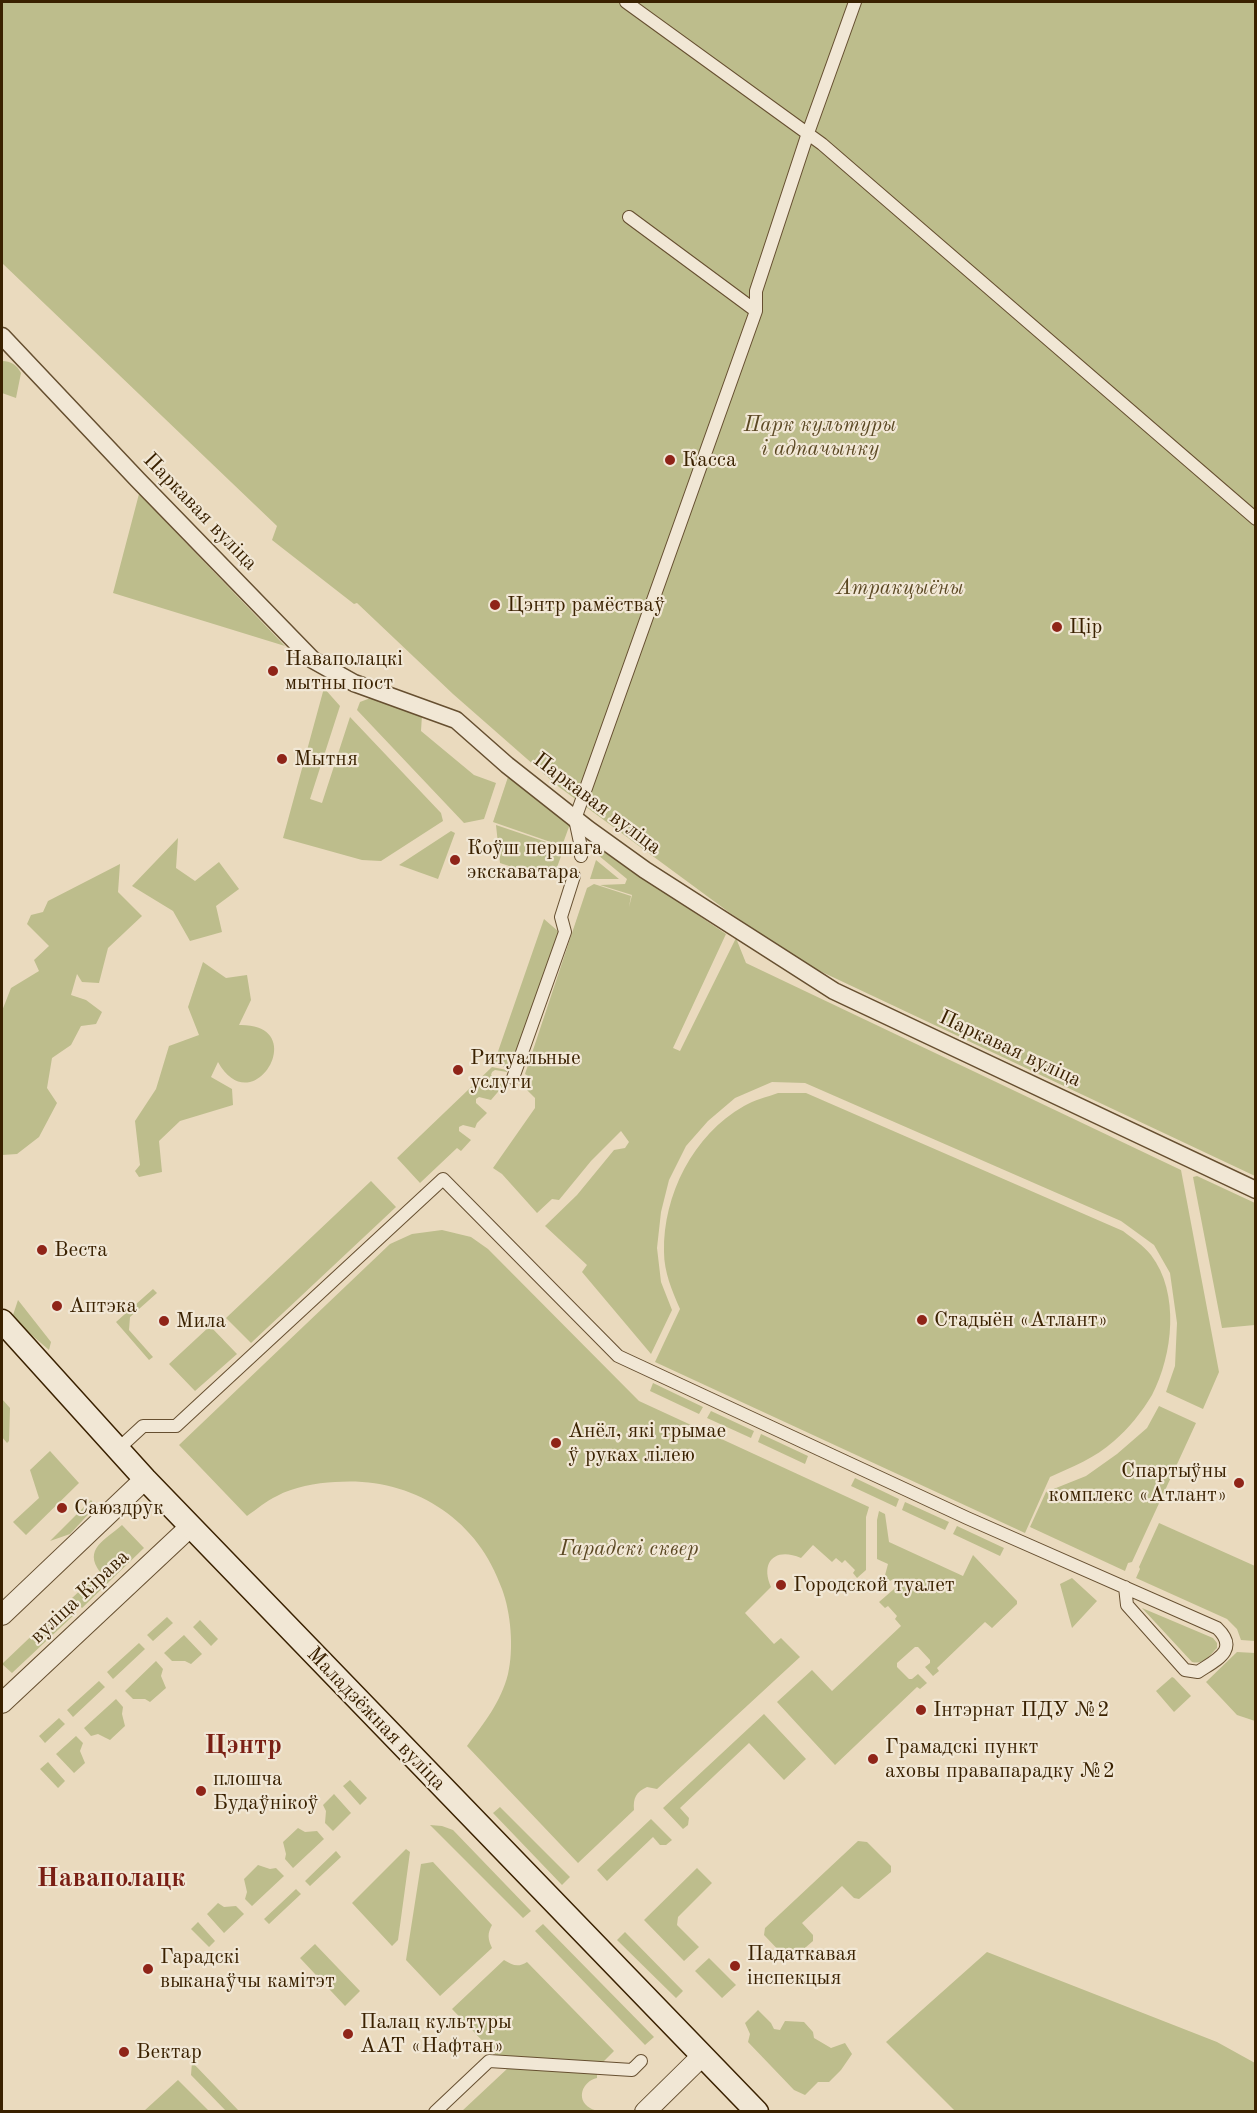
<!DOCTYPE html>
<html>
<head>
<meta charset="utf-8">
<style>
	body { margin:0 }
	#map { position:relative; width:1257px; height:2113px; overflow:hidden; background:#eadabe; font-family:"Old Standard TT",serif }
	canvas { display:block }
	.frame { position:absolute; inset:0; border:3px solid #3a2100; pointer-events:none }
</style>
</head>
<body>
<div id="map">
<canvas width="1257" height="2113"></canvas>
<div class="frame"></div>
</div>
<script>
const ctx = document.querySelector('canvas').getContext('2d');
ctx.lineJoin = 'round';
function fillPath(path, color) { ctx.fillStyle = color; ctx.fill(path, 'evenodd'); }
function trace(path, color, width, dash) { ctx.strokeStyle = color; ctx.lineWidth = width; ctx.lineCap = dash ? 'butt' : 'round'; ctx.setLineDash(dash || []); ctx.stroke(path); }
function label(font, color, halo, rows, align = 'center') {
  ctx.font = font + ' "Old Standard TT",serif'; ctx.lineWidth = 4.5; ctx.setLineDash([]); ctx.textBaseline = 'middle'; ctx.strokeStyle = halo; ctx.fillStyle = color; for (const [text, x, y, turn = 0] of rows) {
    ctx.save(); ctx.translate(x, y); ctx.rotate((+turn || 0) * Math.PI / 180); ctx.textAlign = isNaN(turn) ? turn : align; if (halo) ctx.strokeText(text, 0, 0); ctx.fillText(text, 0, 0); ctx.restore();
  }
}
fillPath(new Path2D(`
	M2,2H1255V1176L805,964L730,913L559,787L453,694L357,603L354,604L272,540L277,526L2,263Z
	M2,361C11,361 17,365 21,373L16,398L2,393Z
	M139,494L285,646L113,593Z
	M324,688L340,706L310,799L322,803L350,717L441,813L443,821L381,861L362,860L283,838Z
	M373,697L422,715L421,731L474,775L496,783L484,819L464,823L357,710L360,702Z
	M509,774L570,824L562,846L493,822Z
	M496,825L564,848L556,870L542,877L500,863Z
	M451,831L455,833L438,879L399,865Z
	M178,838L176,868L195,881L219,862L239,889L216,906L222,932L190,941L173,911L132,886Z
	M600,849L726,934L673,1048L680,1051L736,938L746,963L1181,1170L1219,1372L1203,1409L1166,1392L1175,1366L1177,1323L1170,1273L1154,1245L1121,1221L805,1083L772,1082L735,1098L708,1121L686,1146L669,1180L661,1212L657,1248L661,1282L672,1310L651,1354L582,1272L587,1265L545,1226L577,1195L614,1150L625,1148L629,1142L621,1131L591,1161L559,1200L552,1199L537,1213L502,1174L493,1168L535,1108V1098L520,1083L528,1076L525,1074L587,888L594,884L631,896L629,907L632,895L600,885L625,884L627,879L598,855Z
	M596,860L619,879H590Z
	M120,864L118,892L142,916L108,948L99,983L82,982L77,974L71,995L86,1000L102,1012L96,1024L81,1026L71,1045L52,1058L47,1088L57,1103L39,1137L17,1154L2,1155V1011L11,988L39,971L34,960L49,946L27,924L31,915L43,912L48,901Z
	M544,919L559,932L511,1069L494,1063Z
	M203,962L226,978L247,975L251,1000L239,1025C313,1023 253,1125 218,1062L211,1077L232,1089L233,1105L180,1121L159,1141L162,1172L139,1177L135,1171L140,1165L135,1121L156,1089L169,1046L199,1035L188,1007Z
	M492,1067L507,1070V1072L495,1070L492,1072L491,1075L503,1086L491,1100L479,1097L476,1099V1103L487,1113L477,1123L475,1128L463,1125L459,1127V1131L471,1140L461,1151L457,1148L420,1183L397,1158Z
	M778,1093H806L1123,1231C1132,1238 1144,1246 1151,1255C1180,1293 1173,1355 1152,1395C1142,1412 1128,1429 1114,1441C1095,1458 1072,1467 1050,1477L1025,1533L655,1362L680,1309C672,1291 664,1272 664,1252C663,1195 693,1135 744,1106C754,1100 767,1097 778,1093Z
	M1197,1176L1255,1203V1325L1222,1328L1193,1177Z
	M371,1181L396,1207L251,1343L226,1318Z
	M442,1230L471,1237L488,1249L639,1401L869,1507L866,1517V1570L857,1578L853,1573L855,1570L845,1560L842,1563L836,1558L832,1562L813,1545L801,1558C775,1547 760,1562 771,1587L745,1613L774,1644L781,1638L800,1657L657,1789L647,1787C636,1792 633,1798 634,1810L578,1863L467,1746C484,1723 501,1702 508,1674C514,1649 511,1613 502,1589C477,1516 409,1476 335,1482C316,1483 293,1487 277,1496C266,1501 257,1509 247,1516L179,1445L390,1244L412,1234Z
	M153,1289L157,1293L130,1317L129,1330L153,1357L149,1360L116,1322Z
	M18,1300L51,1342L49,1350L12,1318Z
	M210,1326L237,1354L195,1391L169,1364Z
	M653,1383L703,1407L699,1414L650,1391Z
	M2,1399L10,1408L9,1441L7,1443L2,1437Z
	M1159,1406L1196,1423L1132,1562L1128,1563L1125,1571L1030,1527L1046,1492L1086,1476L1117,1454L1147,1428Z
	M711,1411L754,1431L751,1438L707,1418Z
	M761,1434L808,1456L805,1464L758,1442Z
	M50,1451L79,1483L26,1535L13,1522L39,1498L30,1470Z
	M855,1478L899,1499L896,1507L851,1486Z
	M91,1500L96,1506L70,1534L50,1541Z
	M905,1502L949,1522L945,1530L902,1510Z
	M879,1511L885,1514L889,1542L963,1576L973,1555L1017,1601V1604L992,1628L985,1622L937,1668L939,1671L933,1676L925,1667L930,1663V1660L918,1647H915L897,1663V1667L909,1679H912L918,1674L927,1683L920,1689L917,1687L835,1765L777,1702L812,1670L832,1691L901,1626L895,1619L897,1616L888,1606L885,1608L879,1602L901,1583L893,1579L890,1581L884,1579L888,1564L877,1559V1520Z
	M1159,1523L1255,1566V1641L1241,1640L1237,1629L1227,1619L1136,1578L1140,1569L1139,1567Z
	M122,1525L144,1548L82,1608L72,1598L100,1572C83,1549 105,1540 122,1525Z
	M957,1526L1004,1548L1000,1556L953,1534Z
	M1072,1578L1097,1601L1072,1628L1060,1584Z
	M65,1604L75,1614L12,1673L2,1664Z
	M1142,1608L1213,1638L1217,1643V1648C1209,1656 1204,1665 1192,1662Z
	M167,1617L173,1623L153,1641L147,1635Z
	M200,1620L218,1639L211,1646L193,1627Z
	M184,1635L202,1654L191,1664L185,1661H172L164,1653Z
	M139,1643L145,1649L113,1679L107,1672Z
	M1237,1652L1255,1653V1721L1237,1715L1206,1682Z
	M156,1661L163,1669L161,1676L166,1688L150,1702L145,1699H133L125,1691Z
	M1172,1677L1174,1678L1191,1696L1174,1712L1156,1691Z
	M99,1681L105,1687L73,1717L67,1710Z
	M116,1699L123,1707L122,1714L125,1726L110,1740L98,1734L91,1736L84,1728Z
	M764,1714L806,1759L784,1780L749,1743L680,1808L689,1818L688,1825L683,1829L663,1808Z
	M59,1718L65,1724L45,1743L39,1736Z
	M76,1736L83,1743L80,1751L85,1763L74,1773L56,1754Z
	M48,1762L65,1781L58,1788L40,1769Z
	M350,1780L367,1798L360,1805L343,1786Z
	M334,1794L351,1813L333,1831L325,1823L326,1811L323,1805Z
	M500,1807L570,1877L562,1885L493,1813Z
	M651,1819L672,1840L666,1845H660L653,1837L607,1881L597,1870Z
	M430,1825L442,1826L453,1830L531,1911L523,1918Z
	M298,1828L305,1832L317,1831L324,1839L293,1868L285,1859L286,1854L283,1842Z
	M858,1841L867,1842L891,1866V1872L859,1899L854,1898L842,1886L802,1923L813,1935V1941L792,1959L786,1958L764,1935L765,1928Z
	M406,1849L410,1852L398,1940L392,1946L352,1903Z
	M336,1851L341,1857L310,1886L305,1881Z
	M433,1862L492,1925C487,1934 488,1939 492,1948L440,1996L406,1960L421,1864Z
	M258,1865L270,1869L276,1868L284,1876L252,1906L245,1899L247,1892L244,1879Z
	M697,1868L712,1883L678,1917L677,1925L699,1947L684,1961L644,1920Z
	M296,1889L301,1894L269,1924L264,1919Z
	M218,1903L224,1907L236,1906L244,1914L224,1933L207,1914Z
	M198,1922L215,1941L209,1947L191,1929Z
	M543,1924L654,2037L645,2045L535,1931Z
	M625,1932L683,1991L676,1998L617,1940Z
	M315,1944L360,1991L345,2006L300,1958Z
	M987,1952L1217,2042L1255,2063V2111H955L886,2042Z
	M709,1958L736,1985L722,1998L695,1971Z
	M504,1960C512,1965 518,1968 527,1962L614,2051L603,2062L496,2055L452,2009Z
	M758,2010L771,2023L774,2029L780,2030L785,2021L804,2022L813,2032L814,2038L831,2048L845,2043L852,2054L841,2070L829,2082H818L805,2095L794,2090L748,2042L750,2034L745,2023Z
	M192,2062L239,2111H226L191,2075Z
	M508,2068L597,2074V2078C583,2081 575,2099 590,2108C593,2110 596,2110 599,2111H462Z
	M178,2080L209,2111H144Z`), '#bdbd8c');
const pedestrian = new Path2D(`
	M626,2L822,144L1256,519
	M629,217L756,311
	M581,856L582,852L575,819L756,311V291L808,133L855,2
	M513,1078L565,932L561,917L574,876
	M117,1450L143,1426H176L443,1179L618,1356L967,1518L1217,1628C1240,1650 1216,1660 1198,1672L1185,1670L1127,1605L1125,1587
	M435,2112L489,2061L632,2070L641,2061`);
const minor = new Path2D(`
	M2,336L138,480L313,660L354,683L456,720L507,765L588,829L645,870L834,991L1256,1190`);
const tertiary = new Path2D(`
	M2,1615L145,1479
	M2,1703L191,1526
	M645,2112L702,2056`);
const secondary = new Path2D(`
	M2,1321L145,1479L757,2112`);
trace(pedestrian, '#664f30', 14);
trace(minor, '#664f30', 19);
trace(tertiary, '#664f30', 22);
trace(secondary, '#3a2100', 25);
trace(pedestrian, '#f1e7d5', 12);
trace(minor, '#f1e7d5', 16);
trace(tertiary, '#f1e7d5', 20);
trace(secondary, '#f1e7d5', 22);
for (const [x, y, r, color] of [
	[670,460,6,"#8f2418"],
	[495,605,6,"#8f2418"],
	[1057,627,6,"#8f2418"],
	[273,671,6,"#8f2418"],
	[282,759,6,"#8f2418"],
	[455,860,6,"#8f2418"],
	[458,1070,6,"#8f2418"],
	[42,1250,6,"#8f2418"],
	[57,1306,6,"#8f2418"],
	[922,1320,6,"#8f2418"],
	[164,1321,6,"#8f2418"],
	[556,1443,6,"#8f2418"],
	[1239,1483,6,"#8f2418"],
	[62,1508,6,"#8f2418"],
	[781,1585,6,"#8f2418"],
	[921,1710,6,"#8f2418"],
	[873,1759,6,"#8f2418"],
	[201,1791,6,"#8f2418"],
	[735,1966,6,"#8f2418"],
	[148,1969,6,"#8f2418"],
	[348,2034,6,"#8f2418"],
	[124,2052,6,"#8f2418"]
]) { const dot = new Path2D(); dot.arc(x, y, r, 0, 2 * Math.PI); ctx.fillStyle = color; ctx.fill(dot); trace(dot, '#f1e7d5', 2); }
label('italic 21px', '#5b4823', '#f1e7d5', [
	["Парк культуры",820,425],
	["і адпачынку",820,449],
	["Атракцыёны",900,588],
	["Гарадскі сквер",629,1549]
]);
label('21px', '#3a2100', '#f1e7d5', [
	["Касса",682,460],
	["Цэнтр рамёстваў",507,605],
	["Цір",1069,627],
	["Наваполацкі",285,659],
	["мытны пост",285,683],
	["Мытня",294,759],
	["Коўш першага",467,848],
	["экскаватара",467,872],
	["Ритуальные",470,1058],
	["услуги",470,1082],
	["Веста",54,1250],
	["Аптэка",69,1306],
	["Стадыён «Атлант»",934,1320],
	["Мила",176,1321],
	["Анёл, які трымае",568,1431],
	["ў руках лілею",568,1455],
	["Спартыўны",1227,1471,"right"],
	["комплекс «Атлант»",1227,1495,"right"],
	["Саюздрук",74,1508],
	["Городской туалет",793,1585],
	["Інтэрнат ПДУ №2",933,1710],
	["Грамадскі пункт",885,1747],
	["аховы правапарадку №2",885,1771],
	["плошча",213,1779],
	["Будаўнікоў",213,1803],
	["Падаткавая",747,1954],
	["інспекцыя",747,1978],
	["Гарадскі",160,1957],
	["выканаўчы камітэт",160,1981],
	["Палац культуры",360,2022],
	["ААТ «Нафтан»",360,2046],
	["Вектар",136,2052]
], 'left');
label('21px', '#3a2100', '#f1e7d5', [
	["Паркавая вуліца",200,512,46],
	["Паркавая вуліца",597,804,37],
	["Паркавая вуліца",1010,1049,25],
	["вуліца Кірава",80,1597,-43],
	["Маладзёжная вуліца",376,1719,46]
]);
label('bold 27px', '#7a1f14', '#f1e7d5', [
	["Цэнтр",243,1746],
	["Наваполацк",111,1879]
]);
</script>
</body>
</html>
